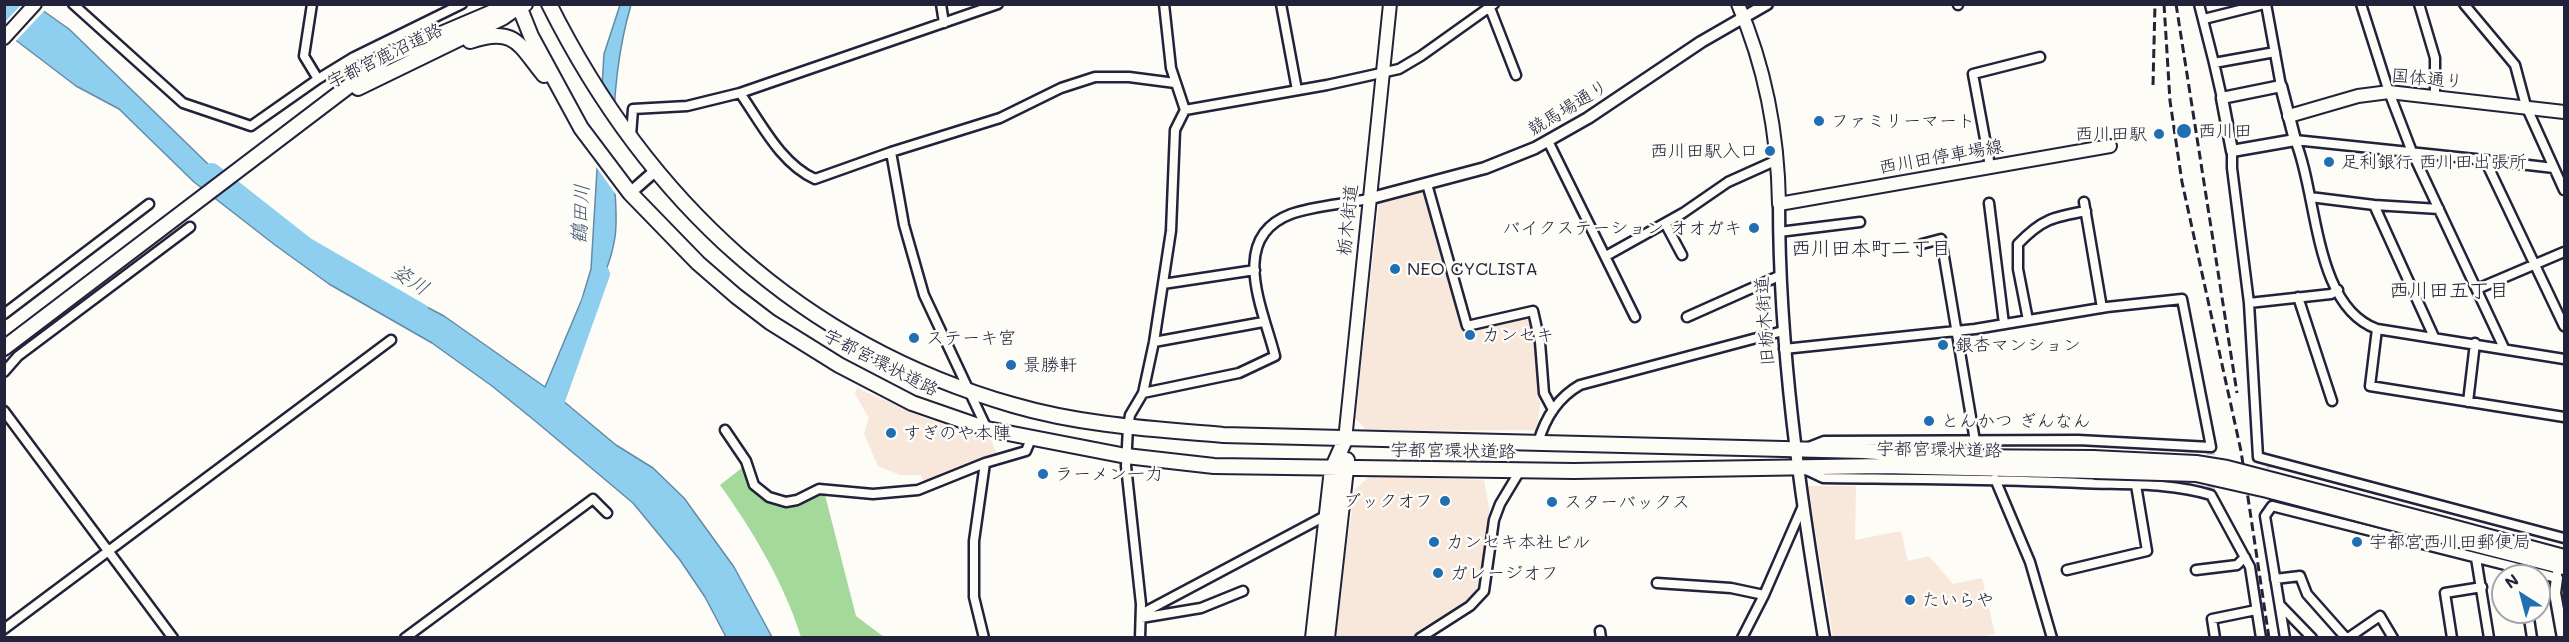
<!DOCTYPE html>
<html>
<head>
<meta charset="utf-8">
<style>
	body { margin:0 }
	#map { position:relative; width:2569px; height:642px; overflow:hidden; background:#fdfcf7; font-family:Mali,sans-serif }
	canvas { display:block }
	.frame { position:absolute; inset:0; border:6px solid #22223b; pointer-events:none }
	.north { position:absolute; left:2491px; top:564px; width:60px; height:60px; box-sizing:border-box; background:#fdfcf7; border:2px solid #a5a5ac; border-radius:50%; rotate:324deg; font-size:16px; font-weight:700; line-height:24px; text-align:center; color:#22223b }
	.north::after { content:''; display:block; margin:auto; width:21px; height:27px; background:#1f6fb2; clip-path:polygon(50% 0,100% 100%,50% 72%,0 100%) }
</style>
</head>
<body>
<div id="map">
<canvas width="2569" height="642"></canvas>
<div class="frame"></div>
<div class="north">N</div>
</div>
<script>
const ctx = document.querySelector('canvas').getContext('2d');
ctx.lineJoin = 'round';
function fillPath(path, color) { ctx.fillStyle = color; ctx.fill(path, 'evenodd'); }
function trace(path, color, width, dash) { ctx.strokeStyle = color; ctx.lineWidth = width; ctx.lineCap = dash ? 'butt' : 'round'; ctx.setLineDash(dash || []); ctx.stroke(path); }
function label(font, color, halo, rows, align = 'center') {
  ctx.font = font + ' Mali,"Klee One",sans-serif'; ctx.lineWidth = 5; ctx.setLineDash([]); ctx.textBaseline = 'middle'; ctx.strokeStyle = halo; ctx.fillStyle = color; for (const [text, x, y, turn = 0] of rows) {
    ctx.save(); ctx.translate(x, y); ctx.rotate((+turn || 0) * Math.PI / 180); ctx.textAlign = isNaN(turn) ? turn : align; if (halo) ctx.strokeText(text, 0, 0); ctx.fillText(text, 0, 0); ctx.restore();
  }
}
fillPath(new Path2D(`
	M1427,190L1465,328L1529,314L1533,318L1542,386L1537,430L1367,431L1355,418L1379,203Z
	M857,388L925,418L991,440L997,454L924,483L921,475H900L878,466L864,434L869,418L855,394Z
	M1370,476L1484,480L1491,519L1483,586L1465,605L1414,637H1337L1335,629L1355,489Z
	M1808,486H1856L1855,540L1901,531L1908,561L1929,556L1953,584L1982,578L1995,634L1977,638L1833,637Z`), '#f7e8db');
fillPath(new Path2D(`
	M743,467L751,486L784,505L824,491L856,616L884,637H801C784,583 753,531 720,485Z`), '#a5d99b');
const water = new Path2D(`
	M4,5H35L69,29L209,165L246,204L294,241L347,275L387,296L421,304L444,316L545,387L582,299L591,269L604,54L620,5H631C617,52 613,100 613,150C612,178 619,209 615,237C607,293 561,338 556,395L616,445L653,468L684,498L734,567L772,637H726L705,597L680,560L633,503L534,420L492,386L432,343L329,284L275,245L194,182L119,109L76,86L5,32Z`);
fillPath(water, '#8ecfef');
trace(water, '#638aa7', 1.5);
fillPath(new Path2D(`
	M40,4L46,9L14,43L4,36L5,22L21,5Z
	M599,77L618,105L616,149L617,196L594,164Z`), '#fdfcf7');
trace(new Path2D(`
	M212,172L306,246L420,312
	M550,417L601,274`), '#8ecfef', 18);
trace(new Path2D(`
	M2211,447V495
	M2269,460L2279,508`), '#d1d0d1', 8, [8, 4]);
const minor = new Path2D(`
	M73,4L183,103L251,126L318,79L354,57L462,4
	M312,4L304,56L318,79
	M941,4L944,23
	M1281,4L1297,90
	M1958,4V5
	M2199,4L2214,63L2275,52
	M2266,4L2281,86
	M2361,4L2389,92L2412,152L2504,348
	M2419,4L2435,58V97
	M2464,4L2515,65L2526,106L2564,190
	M1490,8L1516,75
	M2204,19L2264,4
	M2214,63L2222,98
	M740,93C761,123 781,164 815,179L891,152
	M1185,110L1327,85L1399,69L1421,56L1494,4
	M631,136L633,109L687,106L740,93L998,4
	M1548,141L1635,317
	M2232,151V168L2249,303L2258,457L2564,538
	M2485,160L2554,168
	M1990,166L1973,74L2040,57
	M1427,184L1467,326L1533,311L1540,342L1544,393L1553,410
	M2310,197L2374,205L2434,337
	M2084,202L2102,308
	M1989,203L2004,324
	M2374,205L2439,209
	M1665,223L1682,255
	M1779,232L1860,222
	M1922,244L1941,239L1975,441
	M1606,256L1683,213L1728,182L1777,160
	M1163,284L1255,270
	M2477,289L2564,252
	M2298,297L2332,401
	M2249,303L2331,294L2338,290
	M4,314L149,204
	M1687,317L1779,276
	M2028,320L2018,269V244C2042,219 2053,217 2086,211
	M2564,326L2485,160L2295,140C2318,194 2313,306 2377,329L2564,359
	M2377,329L2370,386L2564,417
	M1154,342L1263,322
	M1784,349L1975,329L2107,307L2182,299L2211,447L2078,440L1824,441L1809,447
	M4,372L18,356L190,227
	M1143,393L1239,373L1275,356C1264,311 1227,238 1291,214C1313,206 1344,204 1368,199
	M2468,402L2475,343
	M4,411L173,638
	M987,429L924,295L904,225L891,152L1000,118L1061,88L1095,77H1129L1175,83
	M725,430L746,461L754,485L769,497L786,502L797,500L819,489L873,494L918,490L985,463
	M1538,443C1545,418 1557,398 1580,385L1783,331
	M1804,469L1823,478C1909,479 1994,479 2080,483C2123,485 2169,482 2211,495L2250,567L2261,638
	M1995,479L2030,562L2052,638
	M2476,558L2489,638
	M2067,570L2147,551L2136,485
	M2196,570L2237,565L2245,557
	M2275,579L2300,576L2307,594L2346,638
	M1657,583L1731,588L1764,595
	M2280,605L2312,638
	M2528,612L2532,638
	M1141,614L1327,515
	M1141,618L1201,608L1243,591
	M4,629L391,340
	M1600,631L1601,638
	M405,638L593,499L607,513
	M984,638L974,597V541L985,463L1026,451L1031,439
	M1140,638L1141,604L1126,466L1128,427L1130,415L1143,393L1154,342L1171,231L1175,130L1185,110L1171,68L1164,4
	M1420,638L1470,606L1484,591L1494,520L1500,504L1521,469
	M1742,638L1764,595L1802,508
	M2215,638L2212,619L2256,610
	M2285,638L2265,516L2272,506L2557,578V573
	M2348,638L2380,616L2393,638
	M2452,638L2445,593L2482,587`);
const tertiary = new Path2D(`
	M2281,86L2295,140L2232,151L2222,98Z
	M630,193L655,171
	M1368,199L1485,168L1535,148L1588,118L1701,42L1767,4
	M1779,204C1779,350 1800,494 1824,638
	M2557,578L2555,593L2563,638`);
const secondary = new Path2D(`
	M1738,4C1766,69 1778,134 1779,204L2110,146
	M4,38L35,4
	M2289,116L2358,96L2389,92L2564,112`);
const primary = new Path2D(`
	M1345,440L1390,4`);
const trunk = new Path2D(`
	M549,4C647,200 800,344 1013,405C1081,425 1152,429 1223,435L1863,451L1948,457L2093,458
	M519,6L531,36L581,128L630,193L698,263L736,296L770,322L839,365L912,403L987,429L1126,456L1214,466L1574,471L1882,466L2094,471
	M470,41C516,26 519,45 544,75
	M358,88L502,18L515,9
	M4,348L387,57L500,9L525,4
	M2430,521L2564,557
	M2427,532L2564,567
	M1313,638L1332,469L1345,440
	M1327,638L1347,460`);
trace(minor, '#22223b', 13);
trace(tertiary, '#22223b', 15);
trace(secondary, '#22223b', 16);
trace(primary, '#22223b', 16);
trace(trunk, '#22223b', 18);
trace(minor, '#fdfcf7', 8);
trace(tertiary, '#fdfcf7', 10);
trace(secondary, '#fdfcf7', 12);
trace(primary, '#fdfcf7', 12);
trace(trunk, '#fdfcf7', 14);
trace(new Path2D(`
	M2164,4L2170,101L2182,182L2241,451L2269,638
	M2176,4L2237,393
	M2153,85L2155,4`), '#22223b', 3, [9, 4.5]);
const trunkBridge = new Path2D(`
	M2093,458L2196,463L2227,468L2430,521
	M2094,471L2196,474L2267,490L2427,532`);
trace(trunkBridge, '#22223b', 18, []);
trace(trunkBridge, '#fdfcf7', 14);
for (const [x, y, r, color] of [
	[1819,121,6,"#1f6fb2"],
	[2184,131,8,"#1f6fb2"],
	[2159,134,6,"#1f6fb2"],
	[1770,151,6,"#1f6fb2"],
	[2329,162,6,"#1f6fb2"],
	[1754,228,6,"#1f6fb2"],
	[1395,269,6,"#1f6fb2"],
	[1470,335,6,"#1f6fb2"],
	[914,338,6,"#1f6fb2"],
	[1943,345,6,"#1f6fb2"],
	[1011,365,6,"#1f6fb2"],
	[1929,421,6,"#1f6fb2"],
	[891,433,6,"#1f6fb2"],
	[1043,474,6,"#1f6fb2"],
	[1445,501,6,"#1f6fb2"],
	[1552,502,6,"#1f6fb2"],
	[1434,542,6,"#1f6fb2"],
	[2357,542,6,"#1f6fb2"],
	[1438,573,6,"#1f6fb2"],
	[1910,600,6,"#1f6fb2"]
]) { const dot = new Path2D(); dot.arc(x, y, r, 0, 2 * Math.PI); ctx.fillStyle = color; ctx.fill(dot); trace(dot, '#fdfcf7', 2); }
label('18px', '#22223b', '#fdfcf7', [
	["宇都宮鹿沼道路",385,56,-26],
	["国体通り",2427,79,5],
	["競馬場通り",1568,108,-31],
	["西川田停車場線",1941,157,-10],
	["栃木街道",1348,220,-84],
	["旧栃木街道",1765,321,-94],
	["宇都宮環状道路",881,363,27],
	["宇都宮環状道路",1939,450,1],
	["宇都宮環状道路",1453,451,1]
]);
label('18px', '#22223b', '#fdfcf7', [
	["ファミリーマート",1831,121],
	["西川田",2198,131],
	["西川田駅",2147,134,"right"],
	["西川田駅入口",1758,151,"right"],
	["足利銀行 西川田出張所",2341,162],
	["バイクステーション オオガキ",1742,228,"right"],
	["NEO CYCLISTA",1407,269],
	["カンセキ",1482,335],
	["ステーキ宮",926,338],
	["銀杏マンション",1955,345],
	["景勝軒",1023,365],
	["とんかつ ぎんなん",1941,421],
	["すぎのや本陣",903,433],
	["ラーメン一力",1055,474],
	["ブックオフ",1433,501,"right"],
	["スターバックス",1564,502],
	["カンセキ本社ビル",1446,542],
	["宇都宮西川田郵便局",2369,542],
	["ガレージオフ",1450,573],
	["たいらや",1922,600]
], 'left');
label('italic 20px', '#425671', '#fdfcf7', [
	["鶴田川",581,214,-87],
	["姿川",410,280,32]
]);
label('20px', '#22223b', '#fdfcf7', [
	["西川田本町二丁目",1871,249],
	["西川田五丁目",2449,291]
]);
</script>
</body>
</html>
